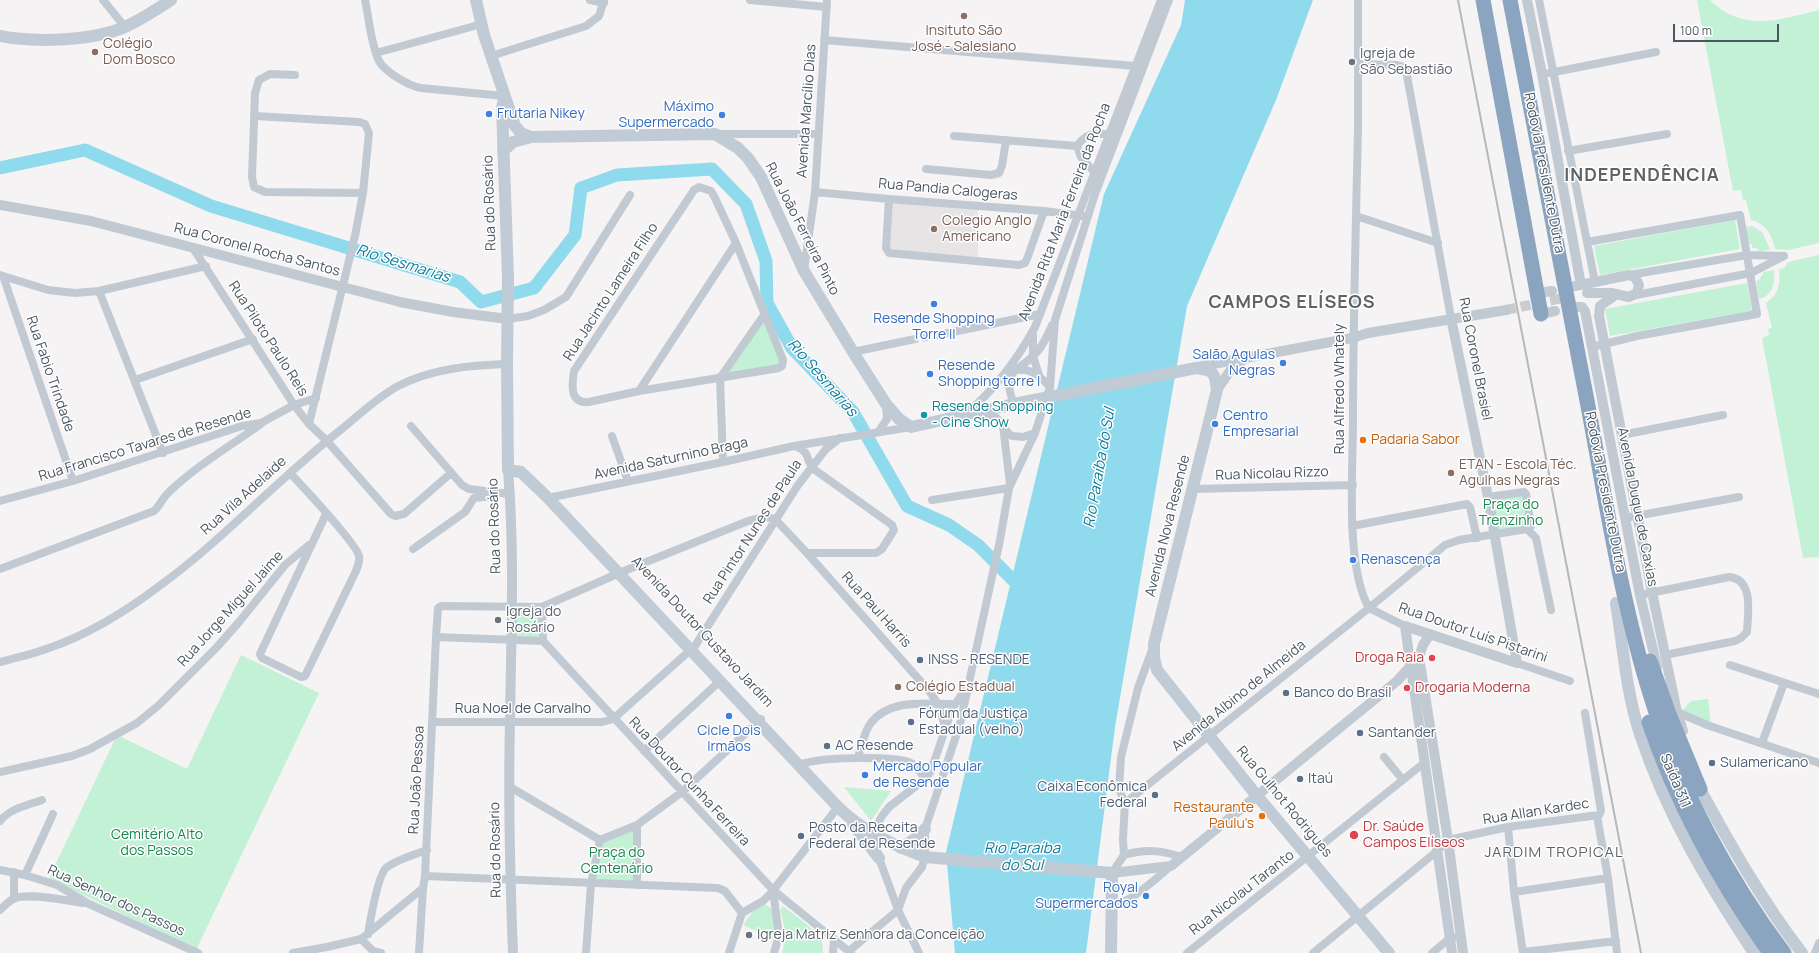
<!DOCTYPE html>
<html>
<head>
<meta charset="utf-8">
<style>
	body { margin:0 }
	#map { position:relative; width:1819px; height:953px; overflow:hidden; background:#f5f3f3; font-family:Manrope,sans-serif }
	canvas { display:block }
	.scale { position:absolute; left:1673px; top:24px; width:106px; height:18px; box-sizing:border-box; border:2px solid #4a5661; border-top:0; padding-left:5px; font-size:12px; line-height:14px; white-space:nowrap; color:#4a5661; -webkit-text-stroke:3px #fff; paint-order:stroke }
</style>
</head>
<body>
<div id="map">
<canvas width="1819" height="953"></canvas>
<div class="scale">100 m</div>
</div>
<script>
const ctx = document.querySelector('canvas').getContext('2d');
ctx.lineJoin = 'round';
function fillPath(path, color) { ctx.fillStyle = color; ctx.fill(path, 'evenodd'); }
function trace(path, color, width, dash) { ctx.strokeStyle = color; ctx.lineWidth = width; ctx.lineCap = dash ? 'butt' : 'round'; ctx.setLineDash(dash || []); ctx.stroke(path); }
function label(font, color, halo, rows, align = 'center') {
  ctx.font = font + ' Manrope,sans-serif'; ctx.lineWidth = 3; ctx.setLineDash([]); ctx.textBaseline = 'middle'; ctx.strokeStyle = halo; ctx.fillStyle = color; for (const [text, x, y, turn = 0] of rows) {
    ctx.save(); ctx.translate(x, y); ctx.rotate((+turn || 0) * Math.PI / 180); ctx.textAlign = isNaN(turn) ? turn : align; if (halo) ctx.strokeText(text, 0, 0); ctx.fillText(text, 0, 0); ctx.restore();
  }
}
fillPath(new Path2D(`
	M892,202L978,209V258L890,249Z`), '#e6e4e5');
fillPath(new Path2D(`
	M1697,0H1710C1744,33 1778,20 1819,10V243L1788,250L1775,249C1772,236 1766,223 1751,220L1746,200H1743L1741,190L1733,191Z
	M1735,220L1740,249L1600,275L1594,246Z
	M1752,226L1762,232L1770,249L1759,252L1758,249L1753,248L1751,244H1748L1745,227Z
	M1819,255V557L1803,558L1762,338L1769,335L1768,329L1772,328L1766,303C1778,295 1781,284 1779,270L1784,268L1788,262Z
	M1774,270C1775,283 1773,296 1759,299L1756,281L1759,280L1761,276L1763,275V272Z
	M1747,283L1752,311L1610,336L1605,309Z
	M764,318L781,364L726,373Z
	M1524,493L1530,526L1497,532L1492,500Z
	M541,608L542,638L516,637L514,609Z
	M241,655L319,693L196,950L49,878L117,735L187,769Z
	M1708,699L1711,723L1681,712L1691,701Z
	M844,787L891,791L871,821Z
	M634,830L635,881L595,880L602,843Z
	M765,904L773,910L776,926L774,939L743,925L755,909Z
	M783,906L819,934L822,941L823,953H782C786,939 785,924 780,911Z`), '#c3f1d5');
fillPath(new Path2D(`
	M1185,0H1313L1276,100L1187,306L1115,727L1086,953H955L946,852L1104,194L1181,25Z`), '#90daee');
trace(new Path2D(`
	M0,168L85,150L211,206L460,282L481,302L534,288L575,235L581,188L617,175L712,169L746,204L766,261L767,303L792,348L853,412L907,506L949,525L978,545L1023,590`), '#90daee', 13);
trace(new Path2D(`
	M910,340L948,333`), '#caccce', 8, [8, 4]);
trace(new Path2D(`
	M1506,310L1572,296`), '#caccce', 10, [10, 5]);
trace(new Path2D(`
	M103,0L125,27
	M365,0C369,18 371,45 379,61C385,72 409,86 421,88L504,96
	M590,0L604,3
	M750,0L827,7
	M1358,0C1358,42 1358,84 1358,126C1356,224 1353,322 1353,420C1353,471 1345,566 1369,608
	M1539,0L1595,282
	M824,40L1135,66
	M376,53L482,24
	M491,56L586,26L599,16L604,0
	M1358,64L1397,65L1404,67L1406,70L1451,318
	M1549,73L1656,52
	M295,75L270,74L259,80L255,93L252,177L254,187L265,192L363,193
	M255,116L359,122L365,124L369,133L363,193L355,236L309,424
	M717,134H818
	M954,136L1077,146
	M1568,151L1667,134
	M926,169L991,175L999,173L1002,166L1006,140
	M1094,172L1081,157L1077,146C1087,132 1094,134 1109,134
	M699,187L711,191L714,196L736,243L783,360L782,366L779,368L639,391L589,402C569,404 572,384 574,371L694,190Z
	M815,192L889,199L1044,211L1083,216
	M889,199L886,248L889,253L1019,265L1025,263L1027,259L1044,211
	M1356,216L1438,243
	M1587,242L1740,215L1757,314L1637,336L1592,347
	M193,248L294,405L309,424L327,441L391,514L395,516L404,514L451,473
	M804,270L815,192L827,0
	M0,275L48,290L75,293L99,291L206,266
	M1629,275L1747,255L1784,256
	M3,276L73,481
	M99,291L163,453
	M1631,296L1751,273L1784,256
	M508,319L528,316L544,310L566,297L630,195
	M948,333L1040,314
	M1033,335V356L1039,375
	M853,352L910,340
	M1015,370C1031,368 1039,375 1050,387
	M135,380L253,339
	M639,391L736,243
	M1014,404C1000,369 1017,374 1037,352C1044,344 1048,334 1052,325
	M967,413C995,389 1017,360 1035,327L1161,0
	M982,414C1006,416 998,427 1012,436L1023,437L1035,433
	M411,426L462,485L469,489L510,494
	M1003,426L1010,484
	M879,431L887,419L886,405
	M1622,435L1723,415
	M612,436L628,481
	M795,446C813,453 804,461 815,470L892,525L894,530L882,549L876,553H807
	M723,462L720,378L764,315
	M290,473C302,486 356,543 359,556C360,561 358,566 356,571L305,676L301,677L262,658L260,654L326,514
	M1193,489L1353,485
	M548,498L723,462L794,446L911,427
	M932,500L1009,488
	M0,501L73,481L242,426L261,423L294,405L316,398
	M1625,518L1739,497
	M1352,526L1467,504L1470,507L1477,538
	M1527,529L1536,538L1551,610
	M413,549L465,512L474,498L495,496
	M0,569L154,511C160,506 163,497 169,492C196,466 230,446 261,424
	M1640,595L1729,577C1754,579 1748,613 1747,632L1741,638L1735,641L1665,655
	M542,607L543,641L773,890L851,953
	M1369,608L1405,626
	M436,637L543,641
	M0,662C16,658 33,654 49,648C90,634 128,610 162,584C226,537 280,477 343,428C360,414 378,397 398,386C431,369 470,365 507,364
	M1517,663L1570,681
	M1730,665L1819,694
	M1677,712L1707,725L1819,763
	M432,722H602L613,719L695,646L798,485L826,449L840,438
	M1762,743L1784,683
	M644,751L720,681
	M1384,757L1403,780
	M858,758C861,747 864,733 870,724C889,698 927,704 954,704
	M798,766C812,756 896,756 911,763C917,765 921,774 925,779
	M0,772L72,756L90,749L137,723L159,705L217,647L239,622L285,565L309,545
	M510,787L600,840
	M1125,803L1369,608L1445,545L1459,540L1527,529L1531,526L1526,494L1524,492L1488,497
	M1597,816L1608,878L1617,953
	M0,821C9,809 28,805 42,800
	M637,825V885
	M1508,827L1514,892L1523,953
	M600,840L637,825L682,792L761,719
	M1124,855L1123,839L1125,803L1119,789L1121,757L1138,688L1152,650
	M0,870L25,875L57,885L89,904L198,953
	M1112,873L1124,855C1145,849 1161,850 1182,857
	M25,875L53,814
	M425,876L718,888L725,891L742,913
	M773,890L779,936L774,953
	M1514,892L1608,878
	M14,899V872
	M1112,900C1114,901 1118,903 1121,902C1132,901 1161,874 1171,866
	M0,910C4,906 10,900 15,898C31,893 66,900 83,903
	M898,910L906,888L922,867L925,857V829L960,724L1000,540L1009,488L1035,433L1050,387L1055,320L1095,194L1169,0
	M368,934C370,922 378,875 386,868C395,860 416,854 427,850
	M361,939L373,951L381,953
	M849,951L898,910
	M1523,952L1616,941
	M293,953L327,947L361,939L423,888
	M419,953L423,888L425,876L436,637L438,608L441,606L542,607L624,571L748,521L765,517L775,519L807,553L930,692L938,704L945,726
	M586,953L591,884L600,840
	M729,953L742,913L763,901L771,893L838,807
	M833,953L834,939
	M919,953L898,910L879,858L873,833L882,816L889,807L925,779L931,771L952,709L966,688
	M1187,953L1424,763
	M1313,953L1436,852L1448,840L1508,827L1599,815L1601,811L1585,713
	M1432,953L1450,938L1454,937
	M1815,953L1819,943`), '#c1cad2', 8);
trace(new Path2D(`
	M1527,0L1542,74L1581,285
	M0,205L91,221L400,302L453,312L508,319
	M1575,286L1629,275L1635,277L1639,285L1637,293L1629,297L1611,293H1587
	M1537,293L1552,291
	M1617,294L1600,306L1599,316L1652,592L1677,712L1683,731
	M1578,307H1582L1585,311L1640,595L1657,667
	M1541,314L1555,311
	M1451,318L1488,497L1517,663L1405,626L1452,953
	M1197,367L1352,338L1368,333L1506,310
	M1217,390L1230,371L1244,359
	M508,470C515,554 511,638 510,722C508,799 510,876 513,953
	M1430,634L1423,645L1419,657L1448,840L1463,953
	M1112,873L1171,866L1397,681L1419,657`), '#c1cad2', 10);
trace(new Path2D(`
	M476,0L484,35L515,126L521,133L531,137
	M0,36C34,43 95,41 127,26C142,19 157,9 171,0
	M504,99L502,108L508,277L507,364L508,470L521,472L548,498L838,807C862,831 893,845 925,857L1112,873L1111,953
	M503,151L513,142L531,137L715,134L738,148L748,158L761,177L804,271L853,352L886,404L899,419L911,427L1014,404L1196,368C1214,370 1215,373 1217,390L1154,644V657L1157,670L1253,791L1389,953
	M1616,603C1623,646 1626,692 1640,734C1666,813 1708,884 1754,953
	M1700,789C1731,846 1762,901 1802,953
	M853,824L879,858
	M901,848L915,839L925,829`), '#c1cbd6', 12);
trace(new Path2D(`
	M1483,0L1541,314
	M1510,0C1534,127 1559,254 1583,380C1604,487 1619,596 1652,700C1679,788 1729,880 1784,953
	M1650,661L1669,714L1700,789
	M1649,722C1677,805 1719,881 1770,953`), '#8ba5c1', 15);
trace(new Path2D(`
	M1458,0L1641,953`), '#b5b8bd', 2);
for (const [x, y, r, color] of [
	[964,16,4,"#8d6e63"],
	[95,52,4,"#8d6e63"],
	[1352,62,4,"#6b7280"],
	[489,114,4,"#3f7fe0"],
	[722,115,4,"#3f7fe0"],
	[934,229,4,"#8d6e63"],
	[934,304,4,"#3f7fe0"],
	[1283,363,4,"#3f7fe0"],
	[930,374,4,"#3f7fe0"],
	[924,415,4,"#0f9aa8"],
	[1215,424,4,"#3f7fe0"],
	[1363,440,4,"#e8710a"],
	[1451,473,4,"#8d6e63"],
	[1353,560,4,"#3f7fe0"],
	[498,620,4,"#6b7280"],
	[1432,658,4,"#e0444e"],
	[920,660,4,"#5c6f8a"],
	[898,687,4,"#8d6e63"],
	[1407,688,4,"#e0444e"],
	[1286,693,4,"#5c6f8a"],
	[729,716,4,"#3f7fe0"],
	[911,722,4,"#5c6f8a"],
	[1360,733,4,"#5c6f8a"],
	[827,746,4,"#5c6f8a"],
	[1712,763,4,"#5c6f8a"],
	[865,775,4,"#3f7fe0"],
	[1300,779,4,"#5c6f8a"],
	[1155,795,4,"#5c6f8a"],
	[1262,816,4,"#e8710a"],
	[1354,835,5,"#e0444e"],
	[801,836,4,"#5c6f8a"],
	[1146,896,4,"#3f7fe0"],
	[749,935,4,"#6b7280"]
]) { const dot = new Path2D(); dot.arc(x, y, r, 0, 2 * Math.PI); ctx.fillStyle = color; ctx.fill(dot); trace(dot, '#fff', 1.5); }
label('14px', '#785e54', '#fff', [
	["Insituto São",964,31,"center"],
	["José - Salesiano",964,47,"center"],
	["Colégio",103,44],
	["Dom Bosco",103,60],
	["Colegio Anglo",942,221],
	["Americano",942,237],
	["ETAN - Escola Téc.",1459,465],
	["Agulhas Negras",1459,481],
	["Colégio Estadual",906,687]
], 'left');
label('14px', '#5b616d', '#fff', [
	["Igreja de",1360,54],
	["São Sebastião",1360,70],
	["Igreja do",506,612],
	["Rosário",506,628],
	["Igreja Matriz Senhora da Conceição",757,935]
], 'left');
label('14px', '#366cbe', '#fff', [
	["Máximo",714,107,"right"],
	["Supermercado",714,123,"right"],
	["Frutaria Nikey",497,114],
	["Resende Shopping",934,319,"center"],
	["Torre II",934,335,"center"],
	["Salão Agulas",1275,355,"right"],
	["Negras",1275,371,"right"],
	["Resende",938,366],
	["Shopping torre I",938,382],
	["Centro",1223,416],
	["Empresarial",1223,432],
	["Renascença",1361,560],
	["Cicle Dois",729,731,"center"],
	["Irmãos",729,747,"center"],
	["Mercado Popular",873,767],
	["de Resende",873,783],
	["Royal",1138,888,"right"],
	["Supermercados",1138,904,"right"]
], 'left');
label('14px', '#4a5661', '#fff', [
	["Avenida Marcílio Dias",807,111,-86],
	["Rodovia Presidente Dutra",1544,173,79],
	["Rua Pandia Calogeras",948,190,5],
	["Rua do Rosário",490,203,-92],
	["Avenida Rita Maria Ferreira da Rocha",1065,212,-69],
	["Rua João Ferreira Pinto",802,229,63],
	["Rua Coronel Rocha Santos",257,250,15],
	["Rua Jacinto Lameira Filho",611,292,-57],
	["Rua Piloto Paulo Reis",268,339,57],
	["Rua Coronel Brasiel",1475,359,79],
	["Rua Fabio Trindade",50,374,71],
	["Rua Alfredo Whately",1340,389,-90],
	["Rua Francisco Tavares de Resende",145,445,-17],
	["Avenida Saturnino Braga",671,459,-12],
	["Rua Nicolau Rizzo",1272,474,-2],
	["Rodovia Presidente Dutra",1605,492,79],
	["Rua Vila Adelaide",244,496,-42],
	["Avenida Duque de Caxias",1637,507,79],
	["Rua do Rosário",495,526,-92],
	["Avenida Nova Resende",1168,526,-76],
	["Rua Pintor Nunes de Paula",753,532,-57],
	["Rua Jorge Miguel Jaime",231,609,-48],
	["Rua Paul Harris",876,610,48],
	["Avenida Doutor Gustavo Jardim",702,632,47],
	["Rua Doutor Luís Pistarini",1473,633,19],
	["Avenida Albino de Almeida",1239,696,-39],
	["Rua Noel de Carvalho",523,709],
	["Rua João Pessoa",417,780,-87],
	["Saída 311",1675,781,67],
	["Rua Doutor Cunha Ferreira",689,782,47],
	["Rua Gulhot Rodrigues",1284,802,50],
	["Rua Allan Kardec",1536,812,-9],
	["Rua do Rosário",496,850,-91],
	["Rua Nicolau Taranto",1242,893,-38],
	["Rua Senhor dos Passos",116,901,25]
]);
label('14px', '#0d838f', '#fff', [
	["Resende Shopping",932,407],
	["- Cine Show",932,423]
], 'left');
label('14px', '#c56008', '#fff', [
	["Padaria Sabor",1371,440],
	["Restaurante",1254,808,"right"],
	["Paulu's",1254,824,"right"]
], 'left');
label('14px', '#17864f', '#fff', [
	["Praça do",1511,505],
	["Trenzinho",1511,521],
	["Cemitério Alto",157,835],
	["dos Passos",157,851],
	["Praça do",617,853],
	["Centenário",617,869]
]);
label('14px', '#be3a42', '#fff', [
	["Droga Raia",1424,658,"right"],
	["Drogaria Moderna",1415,688],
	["Dr. Saúde",1363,827],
	["Campos Elíseos",1363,843]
], 'left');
label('14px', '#4e5e75', '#fff', [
	["INSS - RESENDE",928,660],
	["Banco do Brasil",1294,693],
	["Fórum da Justiça",919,714],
	["Estadual (velho)",919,730],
	["Santander",1368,733],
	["AC Resende",835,746],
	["Sulamericano",1720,763],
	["Itaú",1308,779],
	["Caixa Econômica",1147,787,"right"],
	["Federal",1147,803,"right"],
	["Posto da Receita",809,828],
	["Federal de Resende",809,844]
], 'left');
label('italic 15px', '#0c7c9b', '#fff', [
	["Rio Sesmarias",403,264,17],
	["Rio Sesmarias",822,378,49],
	["Rio Paraíba do Sul",1100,468,-80],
	["Rio Paraíba",1022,849],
	["do Sul",1022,866]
]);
ctx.letterSpacing = '1px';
label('15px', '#5f6368', '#fff', [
	["JARDIM TROPICAL",1554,853]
]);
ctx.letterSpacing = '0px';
ctx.letterSpacing = '1px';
label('bold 18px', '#5f6368', '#fff', [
	["INDEPENDÊNCIA",1642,176],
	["CAMPOS ELÍSEOS",1292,303]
]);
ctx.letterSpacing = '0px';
</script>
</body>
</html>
